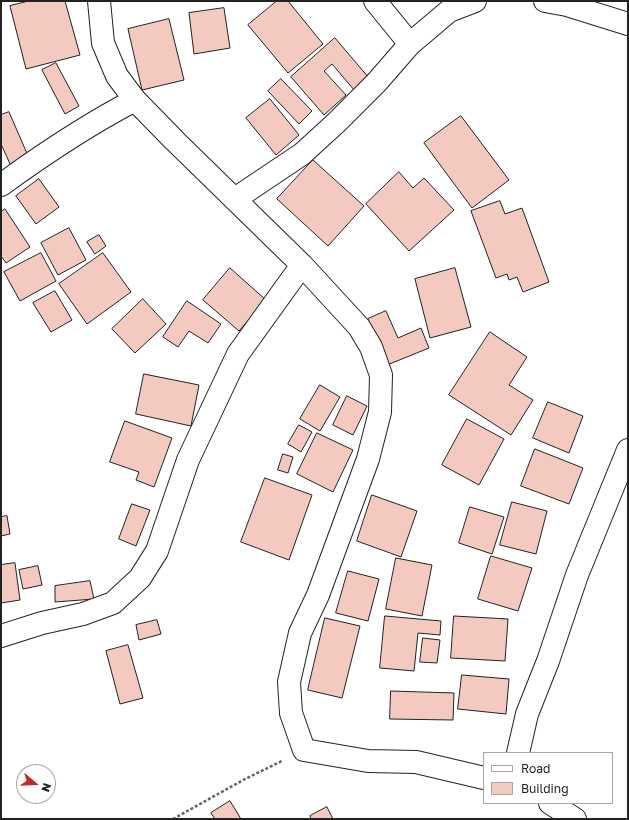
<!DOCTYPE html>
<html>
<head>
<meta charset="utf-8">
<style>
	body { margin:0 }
	#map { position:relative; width:629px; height:820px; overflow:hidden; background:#fff; font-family:"Golos Text",sans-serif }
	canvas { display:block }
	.frame { position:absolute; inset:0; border:2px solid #222; pointer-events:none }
	.legend { position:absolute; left:483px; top:752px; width:130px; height:52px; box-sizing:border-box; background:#fff; border:1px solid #a7a7a7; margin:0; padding:5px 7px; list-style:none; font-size:12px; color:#222 }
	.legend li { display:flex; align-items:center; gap:8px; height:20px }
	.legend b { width:20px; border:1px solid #a7a7a7 }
	.north { position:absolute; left:16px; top:764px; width:40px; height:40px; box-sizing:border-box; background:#fff; border:1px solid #a7a7a7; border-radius:50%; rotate:109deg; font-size:11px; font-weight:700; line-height:16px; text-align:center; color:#222 }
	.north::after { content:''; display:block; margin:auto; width:14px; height:18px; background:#c62828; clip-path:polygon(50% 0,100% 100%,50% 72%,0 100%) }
</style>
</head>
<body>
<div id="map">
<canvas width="629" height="820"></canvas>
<div class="frame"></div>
<ul class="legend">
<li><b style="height:5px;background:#fff"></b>Road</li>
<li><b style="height:11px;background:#f3c9c0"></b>Building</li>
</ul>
<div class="north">N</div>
</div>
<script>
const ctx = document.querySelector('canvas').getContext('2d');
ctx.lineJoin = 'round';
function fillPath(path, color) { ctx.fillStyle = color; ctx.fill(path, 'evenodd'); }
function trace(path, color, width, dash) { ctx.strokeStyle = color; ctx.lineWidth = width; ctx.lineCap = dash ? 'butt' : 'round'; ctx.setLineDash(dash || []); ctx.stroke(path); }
const building = new Path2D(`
	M29,1H65L80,55L26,69L10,6Z
	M277,1H288L323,44L288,73L248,25Z
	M224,8L230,48L194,54L189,13Z
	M169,19L184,80L142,90L128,29Z
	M335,38L369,78L355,91L332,64L324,71L346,95L324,115L291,77Z
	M56,63L79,106L65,114L42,70Z
	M281,79L312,111L299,124L268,91Z
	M270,99L299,135L276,155L246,118Z
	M9,112L29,158L11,166L1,144V115Z
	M461,116L509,180L472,208L424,143Z
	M313,160L364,206L328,246L277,199Z
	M399,172L413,188L424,178L454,210L409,251L366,204Z
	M39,179L59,207L36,224L16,196Z
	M500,201L505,214L522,208L549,282L523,292L517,277L509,280L507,274L496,278L471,211Z
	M5,209L30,247L6,263L1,256V212Z
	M69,228L86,260L58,275L41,243Z
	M99,235L106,246L95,254L87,242Z
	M41,253L56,281L20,301L4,272Z
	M103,253L131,292L87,324L59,284Z
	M230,268L266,300L239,331L203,300Z
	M455,268L471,327L430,338L415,279Z
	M55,291L72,320L51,332L33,303Z
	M143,299L166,324L135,353L112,329Z
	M187,301L221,324L208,343L189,331L178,347L163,337Z
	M386,311L398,338L421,328L429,348L387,365L368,319Z
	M490,332L527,357L509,385L533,400L511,435L449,395Z
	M144,374L199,385L191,426L136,414Z
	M320,385L340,397L320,431L300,419Z
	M347,396L367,406L353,435L333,425Z
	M548,402L583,416L569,453L533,438Z
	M467,419L504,439L479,485L442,465Z
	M125,421L172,438L154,487L136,480L139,472L110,462Z
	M299,425L312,432L301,452L288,444Z
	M317,433L353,450L333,492L297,474Z
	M535,449L583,468L569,504L521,486Z
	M283,454L293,457L288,473L278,470Z
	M265,478L312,495L289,560L241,542Z
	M372,495L417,511L401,557L357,541Z
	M512,502L547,511L536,554L500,545Z
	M132,504L150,510L136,546L119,539Z
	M470,507L504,517L492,554L459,543Z
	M7,516L10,534L1,536V517Z
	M491,556L532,568L518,611L478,599Z
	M396,558L432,565L422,616L386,609Z
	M15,563L20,600L1,603V565Z
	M38,566L42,585L23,589L19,570Z
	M348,571L379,579L368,621L336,613Z
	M90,581L94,599L55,602V586Z
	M385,616L441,621L440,635L418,633L414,671L380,668Z
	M454,616L508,619L505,661L451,658Z
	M325,618L360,626L342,698L308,690Z
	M157,620L161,634L139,640L136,625Z
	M423,638L440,640L437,663L420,662Z
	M128,645L143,698L120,704L106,651Z
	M462,675L509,679L506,714L458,709Z
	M391,691L454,693L453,720L390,719Z
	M230,801L241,819H215L211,813Z
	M327,807L333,819H311L310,816Z`);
fillPath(building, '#f3c9c0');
trace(building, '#222', 1);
const minor = new Path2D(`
	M99,1L103,43L117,76L135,100L175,141L302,265L359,327L371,347L381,375L380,412L368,459L318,595L300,633L289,682L291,713L304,750L368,761L416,762L484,778
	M375,1L410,44
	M545,1L567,5L628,24
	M1,185C45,153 87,125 135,100
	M235,199L302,154L337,122L376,83L410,44L449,11L475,1
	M1,636L42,623L83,614L113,603L140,578L157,551L188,460L238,354L302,265
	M518,753L527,714L548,661L577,575L628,450
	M550,803L575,819`);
trace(minor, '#222', 24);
trace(new Path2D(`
	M173,819L245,779L282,761`), '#646464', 2.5, [3, 2]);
trace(minor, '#fff', 22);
</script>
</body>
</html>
